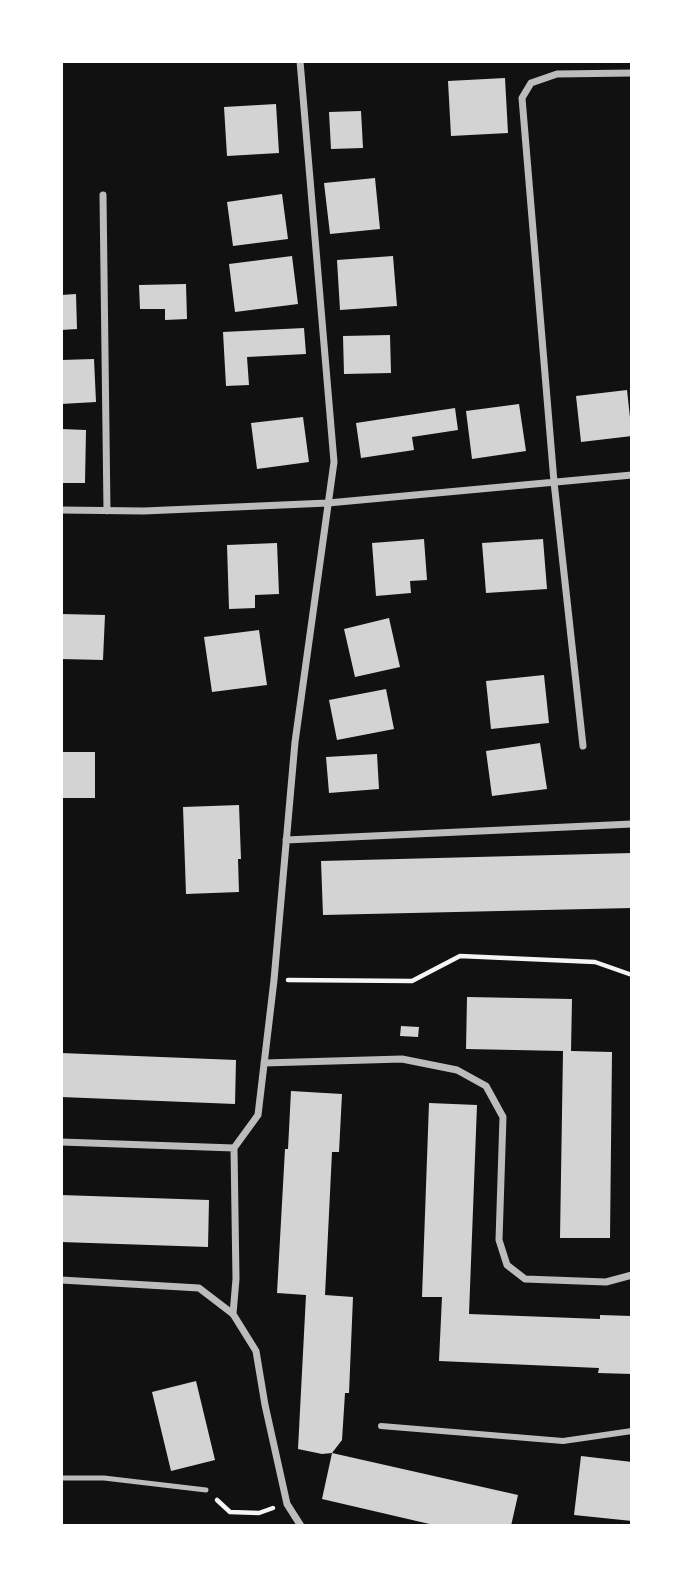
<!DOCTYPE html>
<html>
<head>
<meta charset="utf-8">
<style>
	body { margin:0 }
	#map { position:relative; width:693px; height:1587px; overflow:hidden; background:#111; font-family:"Fira Sans Condensed",sans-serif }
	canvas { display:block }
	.frame { position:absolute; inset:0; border:63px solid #fff; pointer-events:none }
</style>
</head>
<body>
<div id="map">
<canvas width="693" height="1587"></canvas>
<div class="frame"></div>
</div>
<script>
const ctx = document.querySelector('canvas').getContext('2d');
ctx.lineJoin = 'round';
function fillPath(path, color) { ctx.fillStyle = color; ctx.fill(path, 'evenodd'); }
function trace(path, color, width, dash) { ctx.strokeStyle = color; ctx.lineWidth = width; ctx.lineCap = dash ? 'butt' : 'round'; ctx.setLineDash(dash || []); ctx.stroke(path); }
fillPath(new Path2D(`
	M505,78L508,133L451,136L448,81Z
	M276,104L279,153L227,156L224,107Z
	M361,111L363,148L331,149L329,112Z
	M375,178L380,229L330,234L324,183Z
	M282,194L288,239L233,246L227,202Z
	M292,256L298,304L235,312L229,264Z
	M393,256L397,306L340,310L337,260Z
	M186,284L187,319L165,320V309H140L139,285Z
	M76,294L77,329L61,330V295Z
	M304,328L306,354L247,357L249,385L226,386L223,332Z
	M390,335L391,373L344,374L343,336Z
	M94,359L96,402L61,404V360Z
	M627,390L632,436L581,442L576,396Z
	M519,404L526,451L472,459L466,411Z
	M455,408L458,430L412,437L414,450L361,458L356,423Z
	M303,417L309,462L257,469L251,423Z
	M61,429L86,430L85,483H61Z
	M424,539L427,580L410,581L411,593L376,596L372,543Z
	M543,539L547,589L486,593L482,543Z
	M277,543L279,594L255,595V608L229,609L227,545Z
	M61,614L105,615L103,660L61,659Z
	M389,618L400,667L355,677L344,629Z
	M259,630L267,685L212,692L204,637Z
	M544,675L549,723L491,729L486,681Z
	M386,689L394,729L337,740L329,700Z
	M540,743L547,789L492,796L486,751Z
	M61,752H95V798H61Z
	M377,754L379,789L329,793L326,757Z
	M239,805L241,859H238L239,892L186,894L183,807Z
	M632,853V908L323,915L321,861Z
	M467,997L572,999L571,1051L612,1052L610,1238H560L563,1051L466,1049Z
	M401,1026L419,1027L418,1037L400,1036Z
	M61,1053L236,1060L235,1104L61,1097Z
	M291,1091L342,1094L339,1152H332L325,1295L353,1297L349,1393H345L342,1440L332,1453L518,1495L511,1526H438L322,1499L332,1453L322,1454L298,1449L306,1295L277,1293L285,1149H288Z
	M429,1103L477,1105L469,1314L600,1319V1315L632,1316V1374L598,1373L599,1368L439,1361L442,1297H422Z
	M61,1195L209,1200L208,1247L61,1242Z
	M196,1381L215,1460L171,1471L152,1392Z
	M581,1456L632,1462V1521L574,1515Z`), '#d3d3d3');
trace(new Path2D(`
	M288,980L412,981L460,956L595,962L632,975
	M217,1500L230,1512L259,1513L273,1508`), '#f5f5f5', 4.5);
trace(new Path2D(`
	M61,1478H104L206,1490`), '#bcbcbc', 5);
trace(new Path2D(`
	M381,1426L563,1441L632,1431`), '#bcbcbc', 6);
trace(new Path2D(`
	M103,195L107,511
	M61,510L144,511L328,503L632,475
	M583,746L554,482L522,98L531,83L557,74L632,73
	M286,840L632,824
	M264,1063L402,1059L457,1070L486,1086L503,1117L499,1240L507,1265L525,1279L606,1282L632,1275
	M61,1142L234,1148
	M61,1280L199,1288L233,1314L256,1351L265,1405L287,1504L301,1526
	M233,1314L236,1279L234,1148L258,1115L274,980L295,742L334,462L300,61`), '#bcbcbc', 7);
</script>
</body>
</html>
